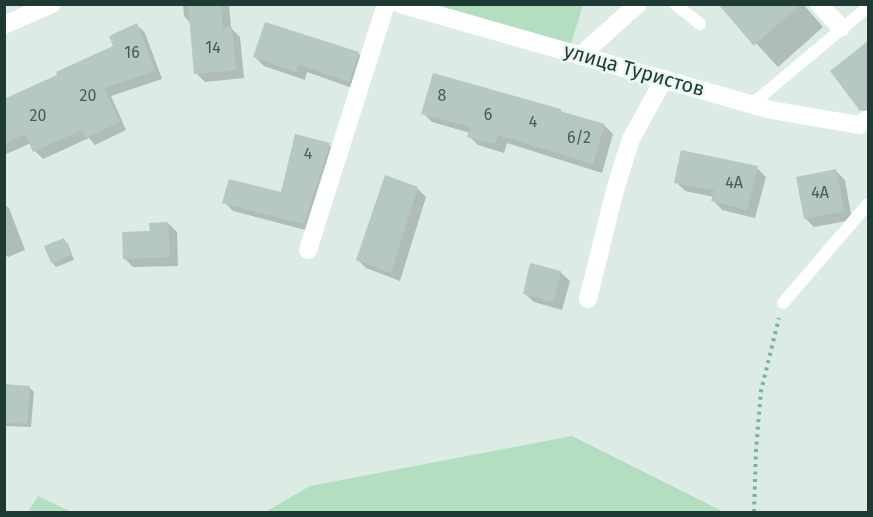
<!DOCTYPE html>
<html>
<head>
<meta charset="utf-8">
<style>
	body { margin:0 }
	#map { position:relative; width:873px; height:517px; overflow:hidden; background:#ddebe5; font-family:"Fira Sans",sans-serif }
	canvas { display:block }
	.frame { position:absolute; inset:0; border:6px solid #1d3b34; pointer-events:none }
</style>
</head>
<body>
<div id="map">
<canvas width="873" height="517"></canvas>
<div class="frame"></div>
</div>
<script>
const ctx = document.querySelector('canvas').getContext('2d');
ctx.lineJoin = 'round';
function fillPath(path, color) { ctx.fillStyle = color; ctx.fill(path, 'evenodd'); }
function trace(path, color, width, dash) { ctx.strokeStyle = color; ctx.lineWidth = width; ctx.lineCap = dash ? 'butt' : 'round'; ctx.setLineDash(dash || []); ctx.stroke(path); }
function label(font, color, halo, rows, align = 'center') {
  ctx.font = font + ' "Fira Sans",sans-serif'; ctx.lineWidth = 5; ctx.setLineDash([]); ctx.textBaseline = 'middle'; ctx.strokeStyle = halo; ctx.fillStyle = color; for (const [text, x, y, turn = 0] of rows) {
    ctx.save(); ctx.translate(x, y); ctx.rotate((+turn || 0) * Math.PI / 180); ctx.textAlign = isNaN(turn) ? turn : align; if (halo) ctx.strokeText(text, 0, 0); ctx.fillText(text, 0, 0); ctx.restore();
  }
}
fillPath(new Path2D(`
	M420,5H583L570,47Z
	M572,436L720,510V512H265L310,486Z
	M38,496L71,512H28Z`), '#b3dfc0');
fillPath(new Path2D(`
	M183,4H229L231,28L240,37L244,78L205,82L196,73L191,24L184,16Z
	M720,4H803L823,27L778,67Z
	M137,25L145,33L162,79L111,96L126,130L95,145L89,138L43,159L35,151L31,143L4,155V98L6,100L59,76L114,46Z
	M868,43V117L832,71Z
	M358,53L367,62L358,90L307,72L305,80L264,66L255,57Z
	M560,110L563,114L604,125L613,134L602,173L507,143L504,153L478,145L469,136L470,133L432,122L423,113Z
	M329,145L338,154L313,232L233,211L224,202L282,194Z
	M757,168L766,177L755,218L722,210L713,200L714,197L685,191L676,182Z
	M836,171L845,180L852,220L814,227L805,218Z
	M417,188L426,197L400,281L366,268L357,259Z
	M4,204L9,208L25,250L8,257L4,254Z
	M168,223L177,232L178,266L133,267L124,258L151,232Z
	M64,240L68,244L74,260L56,267L52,262Z
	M560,272L570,281L562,310L534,302L524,293Z
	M5,386L29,387L34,392L31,427L6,426L4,424Z`), '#0003');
fillPath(new Path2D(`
	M188,4H221L223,28L232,27L236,70L194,74Z
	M718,4H801L754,46Z
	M265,22L359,52L349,82L298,64L296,72L253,57Z
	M137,23L155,71L104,88L120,122L86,138L82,130L33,152L25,134L4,144V99L57,75L56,72L113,46L109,36Z
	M868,41V108L860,111L830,71Z
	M433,73L561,109L560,111L605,124L593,164L498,135L495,144L467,137L470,127L421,114Z
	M295,134L330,143L304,224L222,203L229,179L281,192Z
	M681,150L758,166L747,210L711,201L714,190L674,183Z
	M836,169L844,211L804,219L796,177Z
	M385,175L418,187L391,273L356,260Z
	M168,222L170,257L123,259L122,232L150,231L149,223Z
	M64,238L71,255L51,263L44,246Z
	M530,263L561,271L553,302L523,294Z
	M4,384L30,386L27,424L4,422Z`), '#b5c8c1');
trace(new Path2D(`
	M754,512L756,450L761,391L779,318`), '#7ab2a2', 4, [3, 4.5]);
trace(new Path2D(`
	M675,4L700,24
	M752,104L868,7
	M783,303L868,204`), '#fff', 12);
trace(new Path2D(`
	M400,4L771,110L859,125L868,119
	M819,4L841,28
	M4,25L52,4
	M580,56L638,4
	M308,250L386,4
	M588,299L615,190L631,139L664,79`), '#fff', 18);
label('16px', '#435e57', null, [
	["14",213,49],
	["16",132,54],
	["20",88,97],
	["8",442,97],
	["6",488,116],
	["20",38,117],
	["4",533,123],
	["6/2",579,139],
	["4",308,155],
	["4А",734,184],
	["4А",820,194]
]);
label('20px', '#1d3b34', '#edf7f3', [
	["улица Туристов",634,71,16]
]);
</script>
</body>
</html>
